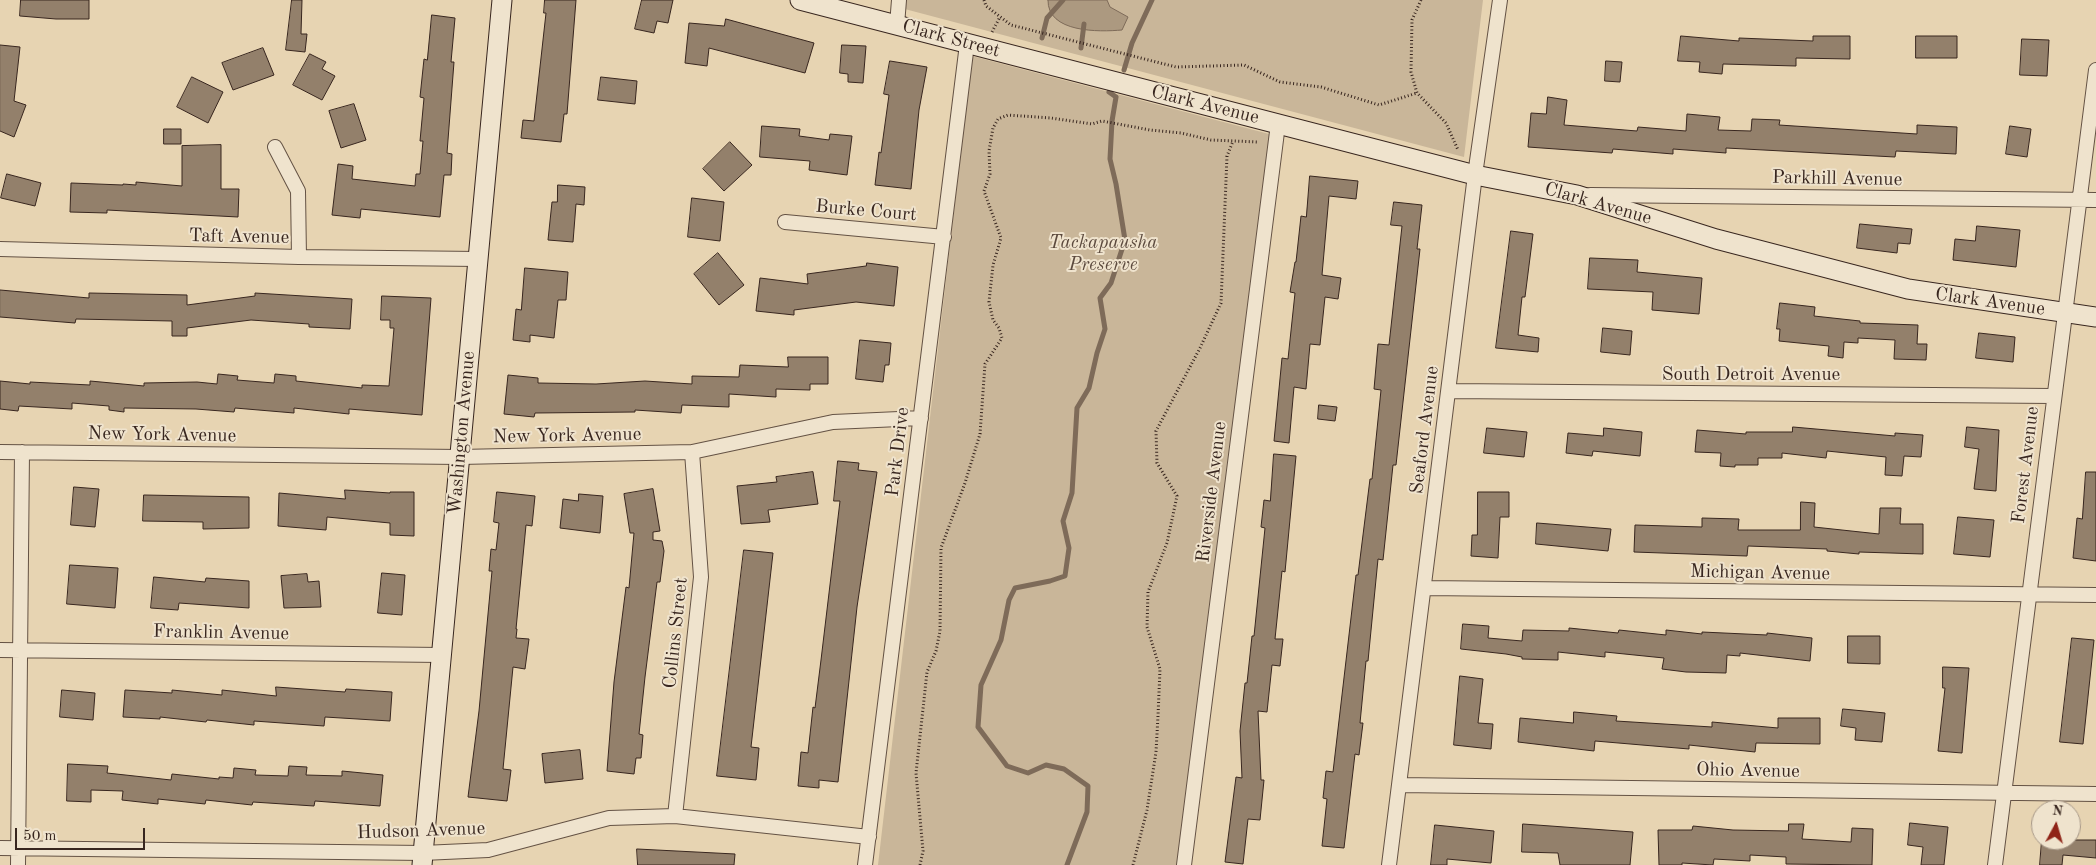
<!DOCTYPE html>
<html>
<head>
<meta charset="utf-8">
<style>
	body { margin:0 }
	#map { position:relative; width:2096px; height:865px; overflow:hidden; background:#e7d4b2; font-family:"Old Standard TT",serif }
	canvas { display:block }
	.north { position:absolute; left:2031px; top:800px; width:50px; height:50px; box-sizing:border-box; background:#efe3cd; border:1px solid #a69787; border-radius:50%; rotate:6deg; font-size:14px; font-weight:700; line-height:20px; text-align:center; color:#38261f }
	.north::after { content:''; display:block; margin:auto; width:18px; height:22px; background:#8f2418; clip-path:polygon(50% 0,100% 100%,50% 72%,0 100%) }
	.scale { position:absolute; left:15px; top:828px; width:130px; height:22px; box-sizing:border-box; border:2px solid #38261f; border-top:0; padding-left:6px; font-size:15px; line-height:18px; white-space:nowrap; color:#38261f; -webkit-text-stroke:4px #efe3cd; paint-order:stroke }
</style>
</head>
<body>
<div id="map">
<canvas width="2096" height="865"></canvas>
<div class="north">N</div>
<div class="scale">50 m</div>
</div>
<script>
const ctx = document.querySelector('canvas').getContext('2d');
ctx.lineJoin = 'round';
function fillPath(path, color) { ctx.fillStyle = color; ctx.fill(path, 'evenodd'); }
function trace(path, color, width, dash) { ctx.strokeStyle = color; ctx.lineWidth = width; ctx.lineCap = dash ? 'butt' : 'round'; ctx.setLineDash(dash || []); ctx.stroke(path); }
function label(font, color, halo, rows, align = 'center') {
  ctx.font = font + ' "Old Standard TT",serif'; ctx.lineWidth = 4; ctx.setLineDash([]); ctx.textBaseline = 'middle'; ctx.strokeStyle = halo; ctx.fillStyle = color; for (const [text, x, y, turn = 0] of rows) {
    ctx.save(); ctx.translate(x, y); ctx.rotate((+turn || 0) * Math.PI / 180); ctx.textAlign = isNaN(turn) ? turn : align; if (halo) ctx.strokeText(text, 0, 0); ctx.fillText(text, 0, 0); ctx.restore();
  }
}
fillPath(new Path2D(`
	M902,0H1483L1464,157L901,8Z
	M972,56L1273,135L1181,865H878Z`), '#c9b699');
const water = new Path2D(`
	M1048,0H1107L1110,7L1128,17L1122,30C1099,32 1047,33 1048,0Z`);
fillPath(water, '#ac9980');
trace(water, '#7e6b59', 1);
trace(new Path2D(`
	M1042,38L1047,18L1063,0
	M1081,48L1084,24
	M1124,70L1132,43L1152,0
	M1109,92L1116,97
	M1067,865L1087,812L1088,786L1064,769L1046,765L1028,773L1007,766L978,727L981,685L1001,640L1009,600L1015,588L1050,581L1065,576L1069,548L1063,521L1072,493L1077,408L1089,388L1097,353L1105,329L1100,298L1111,283L1125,240L1116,184L1110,159L1112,121L1116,97`), '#7e6b59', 5);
const building = new Path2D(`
	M21,0H89V19H56L20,16Z
	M292,0H302L301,34H307L305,52L286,50Z
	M545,0H576L567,114H564L561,142L521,138L523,120L534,121L546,13H544Z
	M642,0H673L668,23L657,21L654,33L635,29Z
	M432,15L455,18L451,62H454L447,153L452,154L451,175H444L440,217L361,209L360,218L332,215L338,164L353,166L352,179L415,186L416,174H420L423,141H420L424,98L420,97L424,59L427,60Z
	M726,19L814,43L805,73L709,48L707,66L685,63L689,23L724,26Z
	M1681,36L1739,41V38L1813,41V36H1850V59L1796,58V66L1723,64L1722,74L1699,72L1700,62L1678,61Z
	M1916,36H1957V58H1916Z
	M2022,39L2049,40L2047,76L2020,75Z
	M0,45L20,47L14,101L26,105L14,137L0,131Z
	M842,45L866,46L863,83L848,82V74L840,73Z
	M263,48L274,75L233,90L222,63Z
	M310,54L326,62L322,69L335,76L322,100L293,85Z
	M890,61L927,67L919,110L911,189L875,185L879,152L881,153L889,95L884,94Z
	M1606,61L1622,62L1620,82L1605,81Z
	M192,77L223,92L208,123L177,107Z
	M601,77L637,81L635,104L598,100Z
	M1548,97L1567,100L1564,125L1637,131L1638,127L1686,131L1687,114L1720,117L1718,130L1751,131L1752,119L1780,120L1779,125L1917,134V125L1957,127L1956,154L1896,151L1895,157L1726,148V153L1673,149V154L1613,149L1612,153L1528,147L1531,113L1546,114Z
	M354,104L366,140L341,148L329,111Z
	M762,126L800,129L799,136L829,140L830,134L852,136L847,175L809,170L810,161L760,157Z
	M2010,126L2031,129L2027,157L2006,154Z
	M164,129H181V144H164Z
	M730,142L752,165L724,191L703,169Z
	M221,145V189H239L238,217L107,210V213L70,212L71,183L123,185V184L136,185V182L182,186V146Z
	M7,174L41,183L35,206L1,198Z
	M1310,176L1358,181L1356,199L1329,196L1322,275L1341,278L1338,299L1325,297L1320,345L1310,344L1306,389L1294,387L1289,443L1274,441L1282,358L1288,359L1295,293L1290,292L1295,262H1296L1301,216L1306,217Z
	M558,185L585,187L584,205L576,204L573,242L548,240L552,202H557Z
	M692,198L724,202L720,241L688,237Z
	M1394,202L1422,205L1417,249H1420L1396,465H1393L1383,560L1378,559L1368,661H1366L1360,723H1363L1359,755L1355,754L1344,848L1322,846L1327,799L1323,798L1326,771L1333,772L1356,575H1358L1370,479H1372L1381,390L1374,389L1378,344L1389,345L1402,226L1391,225Z
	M1860,224L1912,229L1910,244L1898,243L1897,253L1857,248Z
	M1977,226L2020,230L2016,267L1953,260L1955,239L1975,241Z
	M1511,231L1533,234L1525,297H1522L1518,335L1539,338L1538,352L1496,348Z
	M718,253L744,285L719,305L694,274Z
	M1590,258L1638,260L1637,272L1702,278L1699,314L1652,310L1653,292L1588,289Z
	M867,263L898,267L894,306L856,302L794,310V315L756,311L760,278L808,284L807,274L866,266Z
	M525,268L568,272L566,300H558L554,338L530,335V342L513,340L516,309L521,310Z
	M0,290L89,298V293L187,295V305L255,296V293L352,299L350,329L309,327V324L251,320L187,328V336H172V321L76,319L75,323L0,317Z
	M382,296L431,298L422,415L349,409V414L294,408V413L235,408L234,412L196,409L124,408V412L109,410V406L72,403V409L19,406L18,411L0,409V381L30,384V382L90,385V381L144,386V383L197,382L217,384L218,374L238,376L237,380L274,383L275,374L296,376V381L362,388V385L389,386L394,328H390V320H381Z
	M1780,303L1815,307L1814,316L1860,321V323L1918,325L1917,344H1927L1926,360L1894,359L1895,340L1858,338V343L1844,342L1843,358L1828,356L1829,346L1779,341L1780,329H1777Z
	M1603,328L1632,331L1630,355L1601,352Z
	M1979,333L2015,337L2013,362L1976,358Z
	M860,340L891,343L889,365H885L883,382L856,379Z
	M788,357H828V384H810V390L776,389V397L729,394V407L682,405L681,413L635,410V412L535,413L534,417L504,414L508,375L538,378V383L596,384L645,381L692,384V376L739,377L740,365L788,367Z
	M1319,405L1337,407L1335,421L1318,419Z
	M1793,427L1895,436V433L1923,435L1921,457L1904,456L1902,476L1885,475L1886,457L1827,451L1826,458L1782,453V458H1758V465H1735V467L1720,466L1721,453L1695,452L1697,430L1746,434V432H1792Z
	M1967,427L1999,430L1996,491L1974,489L1979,449L1965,447Z
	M1487,428L1527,432L1524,457L1484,453Z
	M1604,428L1642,432L1640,456L1593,451L1592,456L1566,453L1568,433L1603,436Z
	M1274,454L1296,456L1285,572L1282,571L1275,639H1283L1280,666L1272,665L1267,712L1258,711L1261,780H1264L1260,820L1248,819L1243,864L1225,862L1236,777L1242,778L1240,731L1245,683H1247L1252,636H1254L1265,528L1261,527L1264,500L1270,501Z
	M838,461L859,463L858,470L877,472L857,607L838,782L819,780V788L798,786L801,752L808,753L813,707L815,708L821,660L840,501H834Z
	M813,472L818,504L768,510L770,522L741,524L737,486L777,482L776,477Z
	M2086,472H2096V561L2073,558L2077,518L2082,519Z
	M74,487L99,489L95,527L71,525Z
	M653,489L660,531L653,532V540L662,541L664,551L660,582H657L645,677L639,734L643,735L641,758H636L634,774L607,771L614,682L626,587L629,588L634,533H630L624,494Z
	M345,490L390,493V492H414V536L390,535V523L327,517L326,530L278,526L279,493L345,499Z
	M497,492L535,496L532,526L526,525L516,629H517L516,638L529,639L525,669L513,667L503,769L511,770L507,801L468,797L479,711L492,571H489L491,549L496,550L499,523L494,522Z
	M1478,492H1509V517H1500L1498,558L1471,556L1472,535H1477Z
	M579,494L603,496L600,533L560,528L563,499L578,501Z
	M144,495L249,497V528L203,529V522L143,521Z
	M1801,502L1815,503L1814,527L1879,534L1880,508H1901L1900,524H1923V554L1859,552V554L1827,551V549L1748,546L1747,556L1634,552L1635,525L1702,527V518L1739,519L1738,530H1800Z
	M1958,517L1994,520L1990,557L1954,554Z
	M1537,523L1611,529L1608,551L1536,544Z
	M744,550L773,553L751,747L759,748L756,780L717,776Z
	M70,565L118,568L115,608L67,604Z
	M382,573L405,575L402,615L378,613Z
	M307,574L308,582L319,581L321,607L284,608L281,576Z
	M154,577L205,582L206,578L249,581V608L179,603L178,610L151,608Z
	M1463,624L1489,626L1488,638L1522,641L1523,630L1569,631V628L1618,633L1619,630L1666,635V630L1702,634V632L1767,635V633L1812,638L1810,661L1740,653V656L1727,655L1726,673L1686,672L1662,669L1664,658L1605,652V657L1558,652V660L1522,659V657L1506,654L1461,649Z
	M1848,636H1880V664L1848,663Z
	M2072,638L2094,640L2083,744L2060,742Z
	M1943,667L1969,668L1962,753L1938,751L1945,688H1943Z
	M1460,676L1483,679L1478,723L1493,724L1491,749L1454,745Z
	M276,687L345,692L346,689L392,692L390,721L325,717L324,726L254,721V725L207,720L206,722L160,717V719L123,717L125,690L172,693V690L222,695V690L276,696Z
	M62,690L95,693L93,720L60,717Z
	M1843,709L1885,713L1882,742L1855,740L1856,728L1841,726Z
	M1574,712L1617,716L1616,721L1712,727V722L1778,728V718H1820V744L1756,743L1755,752L1689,745V749L1595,741L1594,751L1518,742L1520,718L1573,723Z
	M580,750L583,779L545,783L542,754Z
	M68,764L108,766L107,773L171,780L172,774L219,779V777L233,778L234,768L256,770L255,775L288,776L289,766L307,767L306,775L342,776V771L383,775L380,806L315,801L314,806L253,802L252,805L206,800L205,804L158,799V804L122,800L123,791L91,790V802L67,801Z
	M1910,823L1948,827L1944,865H1921L1923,847L1908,845Z
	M1523,824L1633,832L1630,865H1560L1558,853L1522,852Z
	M1789,824H1804L1802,839L1851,842L1852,828L1873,829L1872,865L1786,864V857L1750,855V861L1714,859L1713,865L1682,863V865H1659L1658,830H1692L1693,826L1733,830L1788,831Z
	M1435,825L1494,831L1491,863L1447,859V865H1431Z
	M2042,840H2096V858L2063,855L2062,865H2040Z
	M637,849L735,854L734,865H638Z`);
fillPath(building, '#93806b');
trace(building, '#38261f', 1);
const street = new Path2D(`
	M897,25L899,0
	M275,147L298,191L299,257
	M1590,195L2096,200
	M785,222L944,237
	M0,249L299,257L478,259
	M1449,391L2053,396
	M0,452L460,457L692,452L833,422L921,418
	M1424,588L2096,595
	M0,650L441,655
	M1399,785L2096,794
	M675,816L701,577L692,452
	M0,848L423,853L488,850L609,818L675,816L869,837
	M18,865L22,452
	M865,865L967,44
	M1184,865L1278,124
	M1389,865L1475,175L1500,0
	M1995,865L2096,70`);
const secondary = new Path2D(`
	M800,0L1475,175L1577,195L1716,239L1908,289L2096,317
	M422,865L502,0`);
trace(street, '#645244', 16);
trace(secondary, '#38261f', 21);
trace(new Path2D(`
	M984,0L986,6L1011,25L1176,67L1244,65L1280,82L1321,87L1379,105L1417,93
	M1421,0L1412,20L1411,72L1417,93L1446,123L1458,150
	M992,32L1000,17
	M920,865L923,851L916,773L927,672L936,651L940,631L941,548L965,483L980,434L985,364L1002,338L999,328L993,320L989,302L993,265L1001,238L984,191L990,174L989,151L993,128L998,119L1008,115L1051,118L1092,124L1102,121L1150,130L1181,133L1211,140L1258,142
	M1133,865L1147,810L1156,752L1158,716L1160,669L1147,627L1148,592L1167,543L1177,496L1157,463L1156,431L1200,348L1221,303L1227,156L1233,141`), '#38261f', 3, [1, 2.5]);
trace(street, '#efe3cd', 14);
trace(secondary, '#efe3cd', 19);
label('19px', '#38261f', '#efe3cd', [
	["Clark Street",951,39,15],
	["Clark Avenue",1205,105,14],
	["Parkhill Avenue",1837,179,1],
	["Clark Avenue",1598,204,16],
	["Burke Court",866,211,5],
	["Taft Avenue",239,237,1],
	["Clark Avenue",1990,302,8],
	["South Detroit Avenue",1751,375],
	["Seaford Avenue",1425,430,-83],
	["Washington Avenue",462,433,-85],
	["New York Avenue",162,435,1],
	["New York Avenue",567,436,-1],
	["Park Drive",898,452,-83],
	["Forest Avenue",2026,465,-83],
	["Riverside Avenue",1212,492,-83],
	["Michigan Avenue",1760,573,1],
	["Franklin Avenue",221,633,1],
	["Collins Street",676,633,-84],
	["Ohio Avenue",1748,771,1],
	["Hudson Avenue",421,831,-2]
]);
label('italic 19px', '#5c4a3e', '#efe3cd', [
	["Tackapausha",1103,243],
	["Preserve",1103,265]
]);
</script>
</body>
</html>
